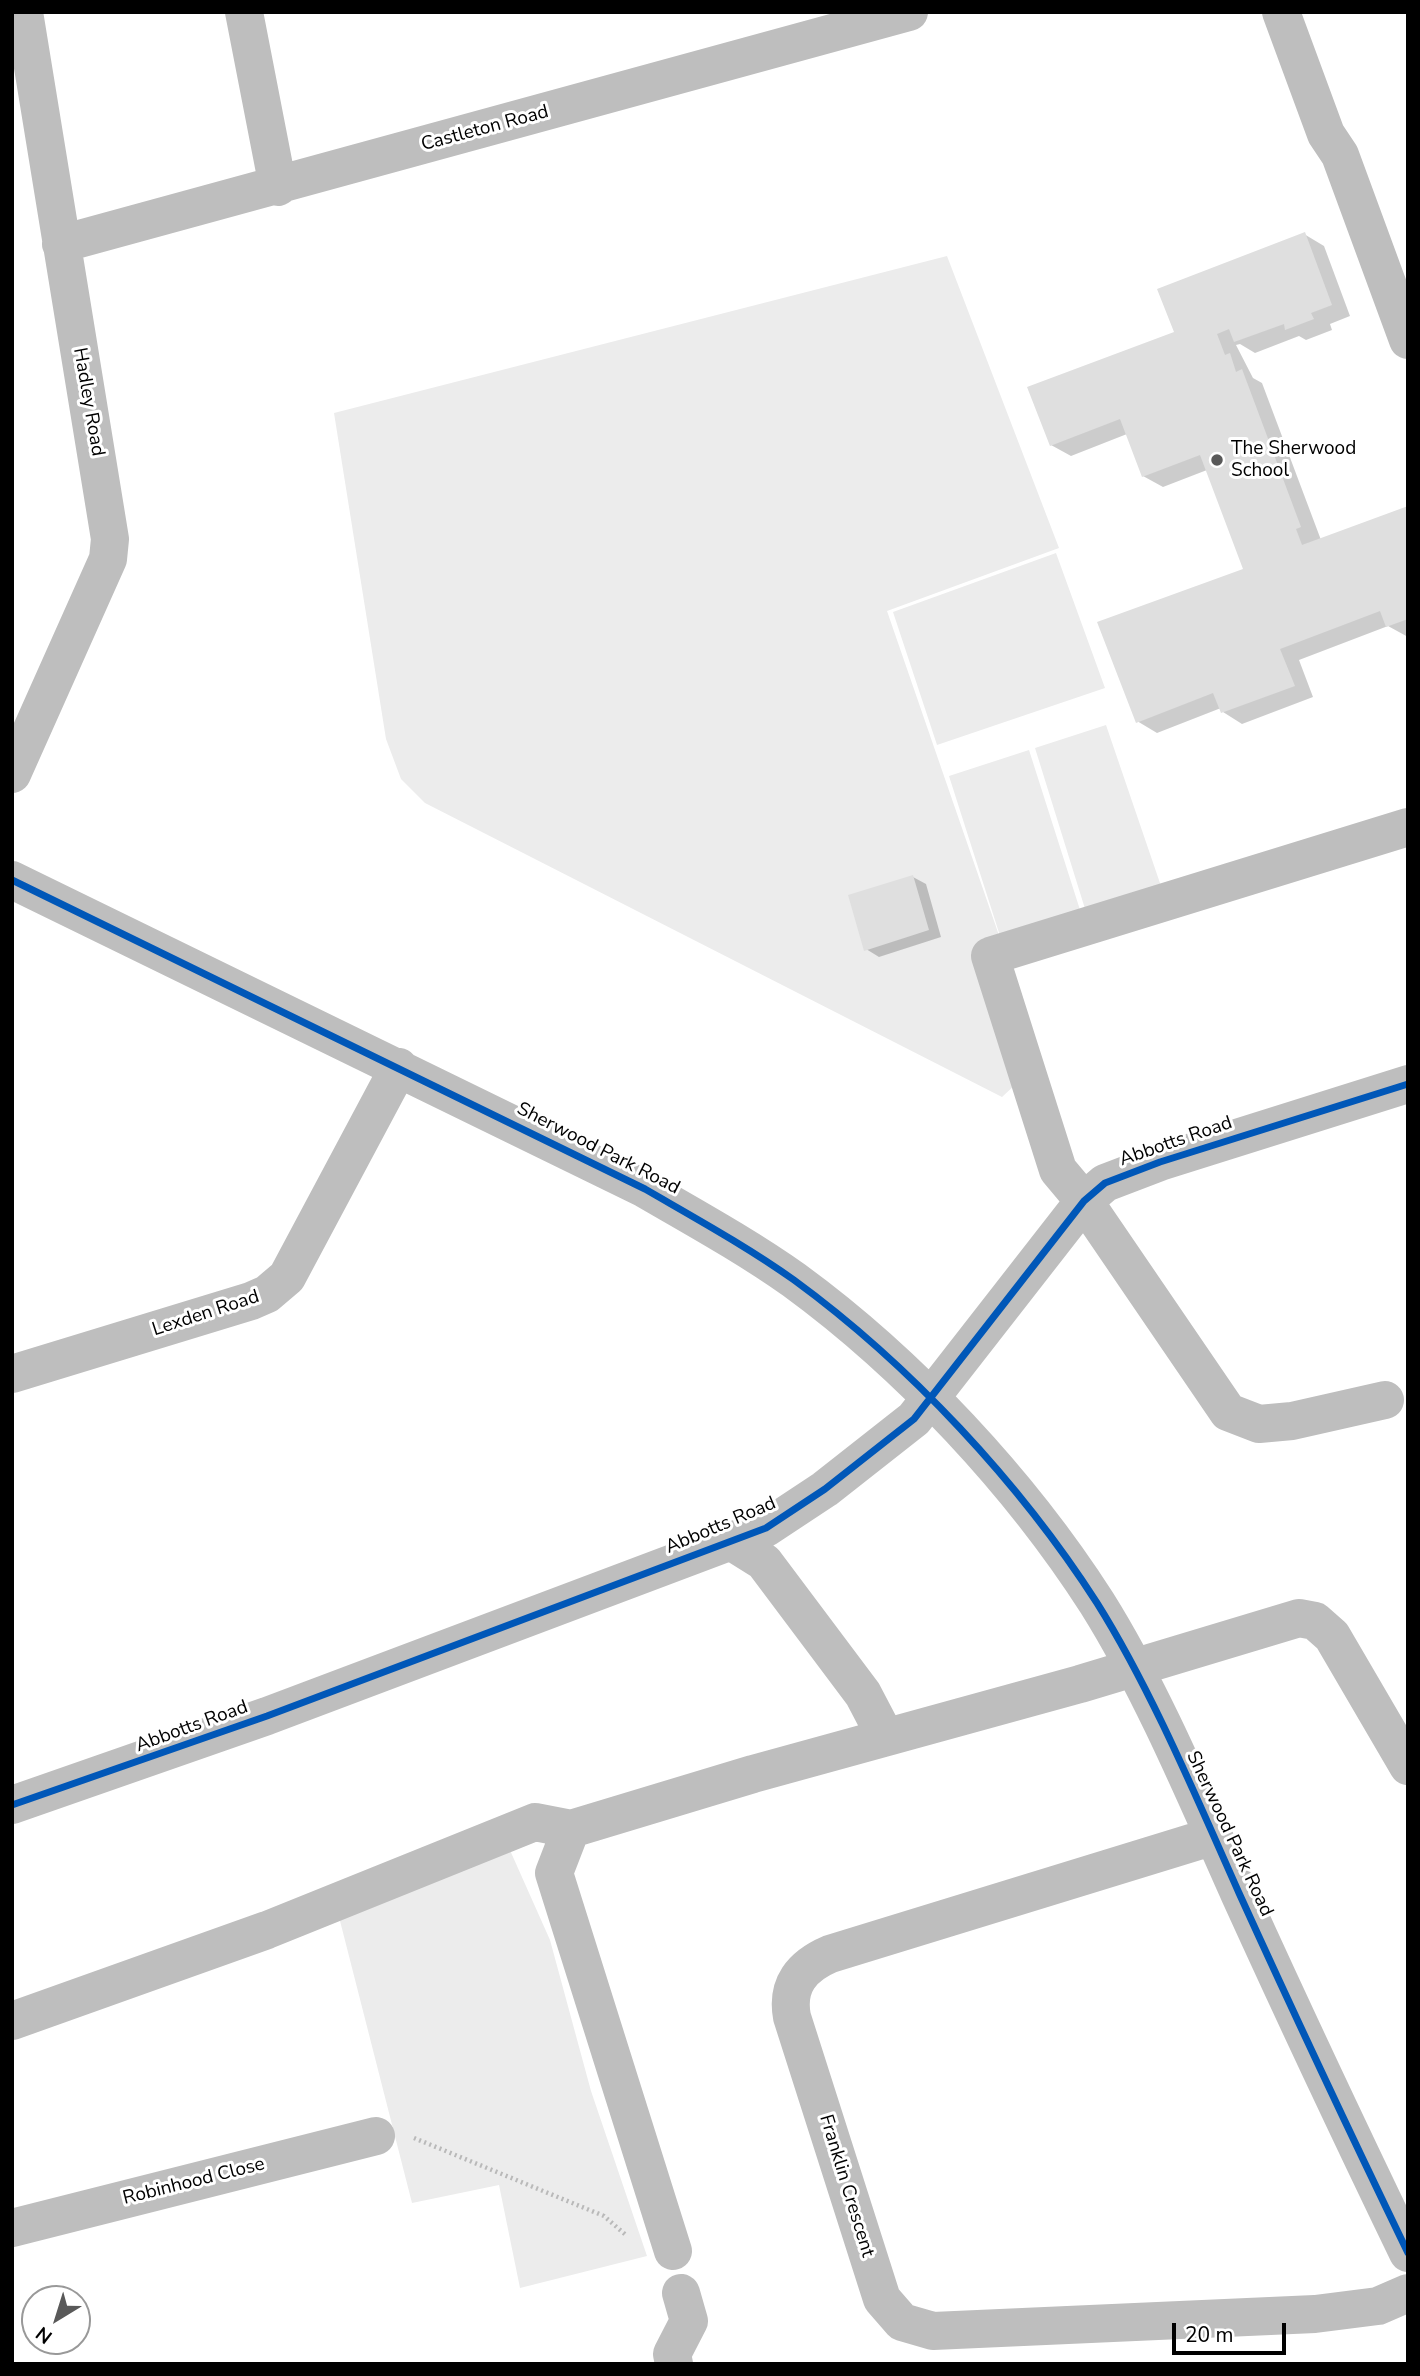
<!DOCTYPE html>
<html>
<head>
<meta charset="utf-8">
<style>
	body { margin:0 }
	#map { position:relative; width:1420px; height:2376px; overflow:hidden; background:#fff; font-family:"Nunito Sans",sans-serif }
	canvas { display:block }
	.frame { position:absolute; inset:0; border:14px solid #000; pointer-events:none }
	.north { position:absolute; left:21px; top:2285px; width:70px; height:70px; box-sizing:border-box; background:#fff; border:2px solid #999; border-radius:50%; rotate:218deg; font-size:19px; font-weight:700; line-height:28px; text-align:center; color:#000 }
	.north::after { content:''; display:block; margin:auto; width:24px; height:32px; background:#595959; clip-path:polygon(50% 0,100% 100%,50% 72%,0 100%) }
	.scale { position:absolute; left:1172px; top:2323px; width:114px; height:32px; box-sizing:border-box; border:4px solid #000; border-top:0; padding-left:9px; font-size:21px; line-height:24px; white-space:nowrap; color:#000; -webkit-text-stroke:5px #fff; paint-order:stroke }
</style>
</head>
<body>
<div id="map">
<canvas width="1420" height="2376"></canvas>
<div class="frame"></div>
<div class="north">N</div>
<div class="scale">20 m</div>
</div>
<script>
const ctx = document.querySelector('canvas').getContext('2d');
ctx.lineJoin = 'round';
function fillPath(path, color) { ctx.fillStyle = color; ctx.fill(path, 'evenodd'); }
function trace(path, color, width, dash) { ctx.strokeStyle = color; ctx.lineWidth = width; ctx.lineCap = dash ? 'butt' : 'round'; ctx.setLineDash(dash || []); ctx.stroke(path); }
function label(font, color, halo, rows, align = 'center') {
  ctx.font = font + ' "Nunito Sans",sans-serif'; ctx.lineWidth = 6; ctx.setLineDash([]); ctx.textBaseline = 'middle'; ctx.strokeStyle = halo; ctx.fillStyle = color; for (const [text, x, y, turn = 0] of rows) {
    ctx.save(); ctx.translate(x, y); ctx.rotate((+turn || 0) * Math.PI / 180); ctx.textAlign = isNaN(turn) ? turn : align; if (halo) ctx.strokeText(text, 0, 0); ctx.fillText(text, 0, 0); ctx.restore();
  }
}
fillPath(new Path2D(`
	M947,256L1059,548L887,611L1002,944L971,953L1016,1084L1002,1097L425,803L401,779L386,739L334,413Z
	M1056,553L1105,688L937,745L893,612Z
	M1106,725L1162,889L1086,912L1035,748Z
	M1029,750L1081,913L1001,939L949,776Z
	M509,1848L550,1940L591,2091L647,2256L520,2288L499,2185L412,2203L338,1913Z`), '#ececec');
fillPath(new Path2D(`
	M1304,234L1324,246L1350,316L1330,324L1332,330L1306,340L1299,336L1255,353L1240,344L1236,345L1253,378L1262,383L1321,540L1408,507V637L1388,626L1299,660L1313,697L1242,724L1223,712L1221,708L1157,733L1137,721L1245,570L1207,470L1163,487L1143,476L1127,434L1071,456L1051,445L1176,333Z
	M913,877L926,884L941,937L879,957L866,949Z`), '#0003');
fillPath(new Path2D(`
	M1305,232L1332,305L1311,313L1314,319L1285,330L1284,324L1234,342L1229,329L1217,334L1225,355L1230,353L1236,372L1242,369L1301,527L1296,529L1302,545L1408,506V619L1386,627L1380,611L1280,649L1295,686L1221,713L1213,693L1136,723L1097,622L1243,569L1200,455L1142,477L1120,419L1050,446L1027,387L1174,332L1157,289Z
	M913,875L929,930L864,951L848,895Z`), '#dfdfdf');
trace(new Path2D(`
	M414,2138L604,2216L627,2236`), '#b9b9b9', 4.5, [2, 3.5]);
trace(new Path2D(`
	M244,12L278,187
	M1281,12L1326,134L1340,155L1408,340
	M61,244L909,12
	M12,774L108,559L110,539L24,12
	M12,880L645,1189C695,1218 746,1246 794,1280C909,1364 1020,1483 1097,1603C1151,1689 1197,1799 1239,1893C1294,2014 1350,2133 1408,2253
	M12,1374L251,1301L267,1294L287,1277L399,1067
	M1385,1400L1292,1421L1259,1424L1228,1412L1084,1201L1058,1170L990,956L1408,827
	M732,1542L764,1562L863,1694L885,1736
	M12,1805L267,1716L766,1528L825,1489L914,1419L1084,1201L1105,1183L1160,1162L1408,1084
	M571,1829L554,1873L673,2251
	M1214,1836L830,1954C802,1966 786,1985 792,2017L882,2299L902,2322L933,2331L1315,2314L1378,2306L1408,2293
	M12,2021L267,1930L535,1822L571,1829L753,1774L1080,1684L1299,1618L1315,1621L1332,1636L1408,1766
	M12,2228L376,2136
	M674,2364L672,2354L689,2321L681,2293`), '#bebebe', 38);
trace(new Path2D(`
	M12,880L645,1189C695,1218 746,1246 794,1280C909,1364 1020,1483 1097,1603C1151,1689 1197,1799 1239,1893C1294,2014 1350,2133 1408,2253
	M12,1805L267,1716L766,1528L825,1489L914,1419L1084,1201L1105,1183L1160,1162L1408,1084`), '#0057b8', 7);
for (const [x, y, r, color] of [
	[1217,460,7,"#595959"]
]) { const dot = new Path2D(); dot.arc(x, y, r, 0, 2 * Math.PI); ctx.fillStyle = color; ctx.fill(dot); trace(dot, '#fff', 2.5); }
label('19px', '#000', '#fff', [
	["Castleton Road",485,129,-15],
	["Hadley Road",88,402,80],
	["Abbotts Road",1176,1142,-19],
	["Sherwood Park Road",598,1149,27],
	["Lexden Road",206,1314,-18],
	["Abbotts Road",721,1526,-23],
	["Abbotts Road",192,1727,-20],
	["Sherwood Park Road",1229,1834,65],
	["Robinhood Close",194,2182,-14],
	["Franklin Crescent",846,2186,73]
]);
label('19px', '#000', '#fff', [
	["The Sherwood",1231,449],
	["School",1231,471]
], 'left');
</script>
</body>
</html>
